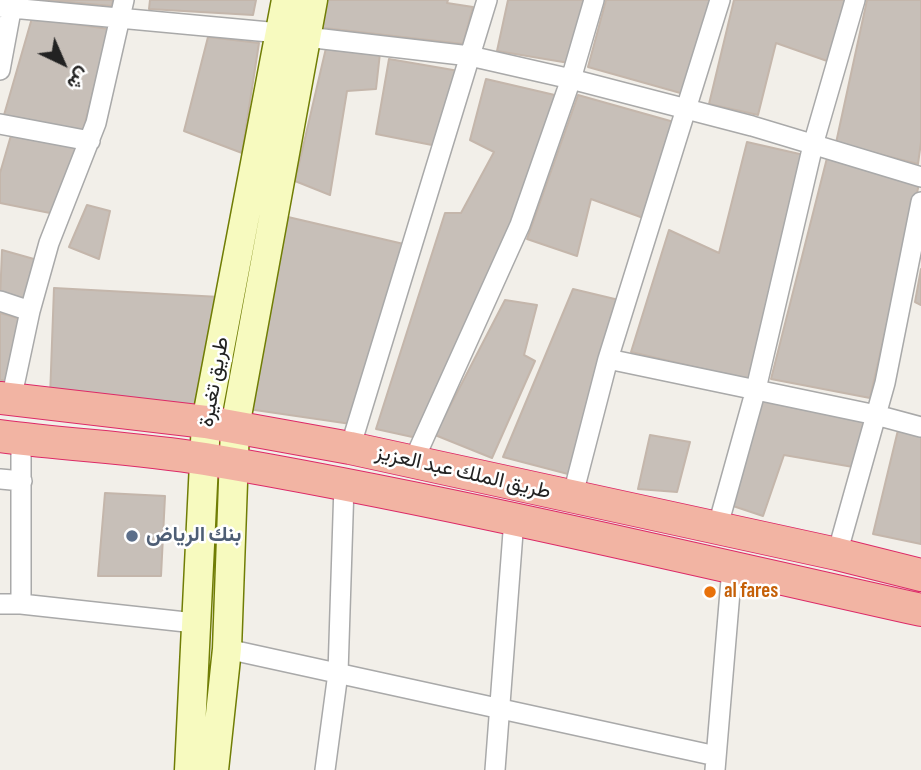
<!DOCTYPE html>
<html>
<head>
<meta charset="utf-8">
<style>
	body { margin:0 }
	#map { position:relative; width:921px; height:770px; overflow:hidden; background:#f2efe9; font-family:"Sofia Sans Condensed",Vazirmatn,sans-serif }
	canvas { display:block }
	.north { position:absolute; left:28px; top:28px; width:70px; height:70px; -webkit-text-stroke:5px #fff; paint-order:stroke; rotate:136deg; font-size:19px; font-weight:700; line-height:28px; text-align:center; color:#222 }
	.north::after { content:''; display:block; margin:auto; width:24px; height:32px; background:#222; clip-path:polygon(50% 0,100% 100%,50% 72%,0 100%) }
</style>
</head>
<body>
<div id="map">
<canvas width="921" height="770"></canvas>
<div class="north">ش</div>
</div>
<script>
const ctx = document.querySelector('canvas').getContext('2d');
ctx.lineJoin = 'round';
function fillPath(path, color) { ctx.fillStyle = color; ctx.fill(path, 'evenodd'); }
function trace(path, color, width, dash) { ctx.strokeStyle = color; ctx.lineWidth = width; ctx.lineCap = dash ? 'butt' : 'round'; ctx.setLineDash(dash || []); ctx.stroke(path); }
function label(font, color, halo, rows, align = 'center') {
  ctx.font = font + ' "Sofia Sans Condensed",Vazirmatn,sans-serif'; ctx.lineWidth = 5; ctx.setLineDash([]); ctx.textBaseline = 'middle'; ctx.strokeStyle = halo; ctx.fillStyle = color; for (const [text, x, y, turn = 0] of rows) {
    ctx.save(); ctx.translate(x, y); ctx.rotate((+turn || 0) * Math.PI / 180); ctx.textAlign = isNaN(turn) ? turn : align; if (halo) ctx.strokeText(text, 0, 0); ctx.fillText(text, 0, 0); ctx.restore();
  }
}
const building = new Path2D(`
	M45,0H113L112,6Z
	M150,0H256L253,15L149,9Z
	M321,0H448L447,3L473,7L463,44L316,27Z
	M508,0H585L569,63L497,51Z
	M606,0H714L684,94L588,67Z
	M734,0H846L830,62L776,43L758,115L709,104Z
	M867,0H921V142L918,164L836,143Z
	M32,18L109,29L83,131L4,115Z
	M208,37L259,43L242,153L184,131Z
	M326,48L380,53L376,89L347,91L330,195L295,181Z
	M389,59L459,71L437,146L376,134Z
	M486,79L559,96L510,229L417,438L376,429L445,213H461L494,152L470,140Z
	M578,95L674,122L646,219L591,199L577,256L527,239Z
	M12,132L80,147L55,214L0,203V173Z
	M747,142L804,155L750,380L631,352L669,230L719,253Z
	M827,158L919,184L870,398L771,379Z
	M87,205L110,211L99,259L69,247Z
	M288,217L408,245L351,424L248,409Z
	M2,250L41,261L29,308L0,299Z
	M921,269V305L915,302Z
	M54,288L220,297L201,417L50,397Z
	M573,289L619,300L568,474L503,457Z
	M505,300L537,305L524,355L535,361L492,458L435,435Z
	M0,313L28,321L15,382L0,380Z
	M761,398L868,423L853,467L784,455L763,516L733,506Z
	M898,430L921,436V544L873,534Z
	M650,435L690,442L677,492L638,489Z
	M105,493L165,496L161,576H98Z`);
fillPath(building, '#c7bfb8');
trace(building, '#c4b6ab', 2);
const minor = new Path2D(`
	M0,7L280,33
	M306,37L470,56L571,79L752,126L921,177
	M0,70L13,0
	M0,124L90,141
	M0,301L30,311
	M608,359L876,415L921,427
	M11,400L30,311L49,243L96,123L124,0
	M21,439V604
	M350,448L487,0
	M413,462L520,225L571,79L594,0
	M0,479L22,481
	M572,498L608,359L720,0
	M717,529L756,389L813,145L855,0
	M837,554L885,383L921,202
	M0,604H21L195,623
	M227,649L716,756
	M325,770L338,673L344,485
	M495,770L514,519
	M715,770L732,568`);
const secondary = new Path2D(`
	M189,770L206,422L286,0
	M214,770L227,649L235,427L313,0`);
const trunk = new Path2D(`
	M0,398L206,422L350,448L837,554L921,575
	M0,436C68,445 138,448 205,459C446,500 683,557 921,610`);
trace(minor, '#a9a9a9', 22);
trace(secondary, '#707d05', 31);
trace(trunk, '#dc2a67', 34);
trace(minor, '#fff', 19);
trace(secondary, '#f7fabf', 28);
trace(trunk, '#f2b4a3', 32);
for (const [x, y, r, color] of [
	[132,536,7,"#5c6f8a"],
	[710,592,7,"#e8710a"]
]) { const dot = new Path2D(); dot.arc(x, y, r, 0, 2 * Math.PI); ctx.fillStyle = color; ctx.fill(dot); trace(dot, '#fff', 2.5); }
label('21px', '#222', '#fff', [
	["طريق تغيرة",215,382,-80],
	["طريق الملك عبد العزيز",463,473,13]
]);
label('bold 21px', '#4e5e75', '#fff', [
	["بنك الرياض",146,536]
], 'left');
label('bold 21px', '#c56008', '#fff', [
	["al fares",724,592]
], 'left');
</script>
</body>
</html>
